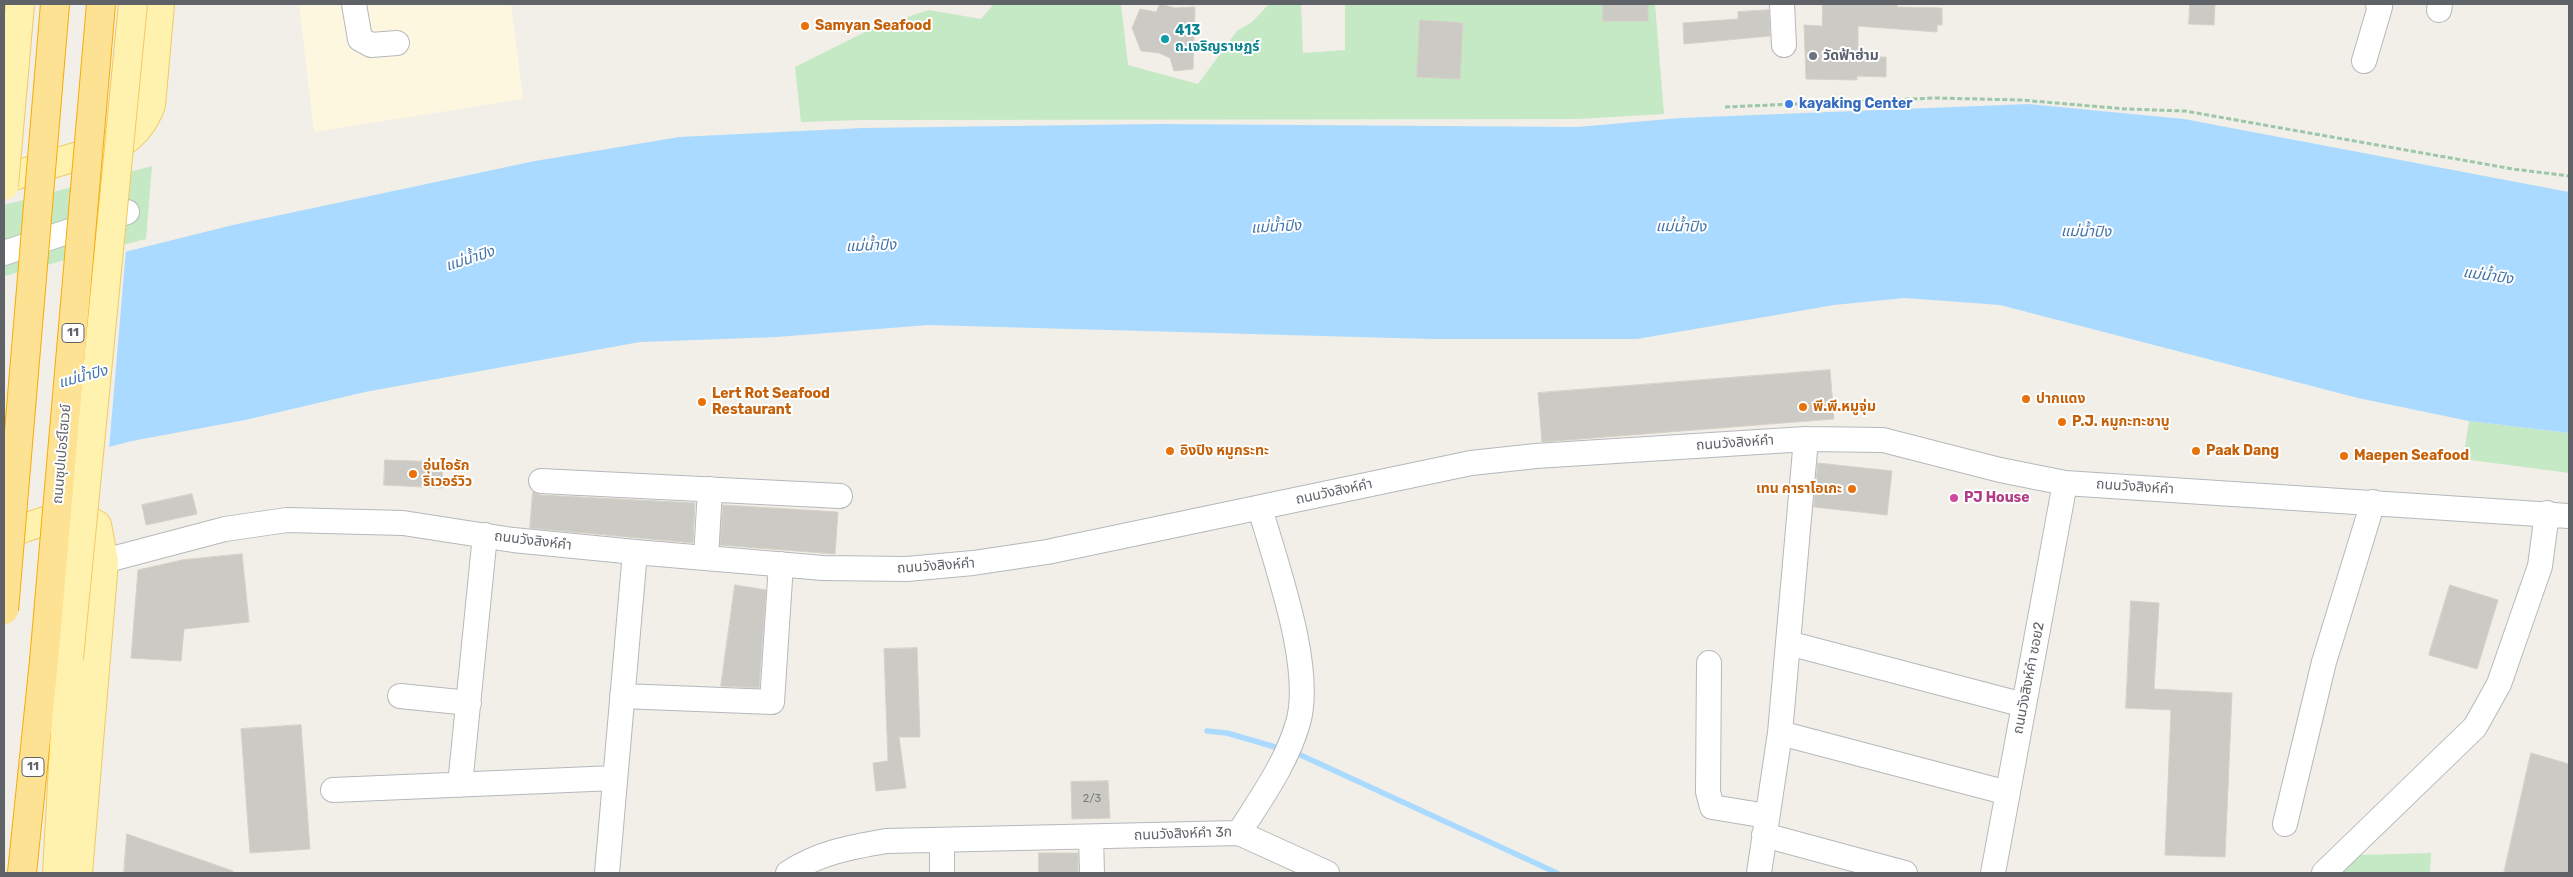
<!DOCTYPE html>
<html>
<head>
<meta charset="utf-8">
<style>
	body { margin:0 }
	#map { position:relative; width:2573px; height:877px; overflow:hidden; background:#f1efe8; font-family:Rubik,sans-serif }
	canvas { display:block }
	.frame { position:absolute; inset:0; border:5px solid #5f6368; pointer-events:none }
</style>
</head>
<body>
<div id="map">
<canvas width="2573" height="877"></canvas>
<div class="frame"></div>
</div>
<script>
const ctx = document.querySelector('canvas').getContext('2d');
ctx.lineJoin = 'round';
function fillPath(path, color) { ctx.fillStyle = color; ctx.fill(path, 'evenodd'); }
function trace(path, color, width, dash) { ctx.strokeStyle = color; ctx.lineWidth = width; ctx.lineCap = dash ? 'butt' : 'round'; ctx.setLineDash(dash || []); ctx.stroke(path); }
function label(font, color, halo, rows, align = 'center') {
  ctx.font = font + ' Rubik,"Noto Sans Thai",sans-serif'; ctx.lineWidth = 4; ctx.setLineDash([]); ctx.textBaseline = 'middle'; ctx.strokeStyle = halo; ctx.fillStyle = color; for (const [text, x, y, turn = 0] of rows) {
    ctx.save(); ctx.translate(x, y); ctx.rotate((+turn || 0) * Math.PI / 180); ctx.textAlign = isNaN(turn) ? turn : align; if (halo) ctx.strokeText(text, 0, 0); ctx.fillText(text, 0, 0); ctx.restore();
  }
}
fillPath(new Path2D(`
	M299,4H511L523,99L314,132Z`), '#fef7e0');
fillPath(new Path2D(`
	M994,4H1121L1128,65L1198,84L1237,31L1252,22L1269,4H1301L1303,53L1345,50V4H1655L1664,114L1577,119L862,120L801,122L795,67L871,29L929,10L981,19Z
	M152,166L146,239L4,276V205Z
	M2469,421L2569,433V473L2463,459Z
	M2431,853L2430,873H2339L2361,855Z`), '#c5e8c5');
fillPath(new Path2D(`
	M2028,104L2184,119L2569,192V433L2469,421L2358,398L2000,305L1905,298L1834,305L1637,339H1430L928,325L777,337L640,342L365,392L245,420L132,441L4,474V282L233,225L535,161L679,137L862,128L1160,124L1577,127L1680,118Z`), '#aadaff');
fillPath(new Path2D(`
	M126,249L109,449L4,476V280Z`), '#f1efe8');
trace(new Path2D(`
	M1207,731L1227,733L1282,749
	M1294,752L1557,873`), '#aadaff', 5.5);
const building = new Path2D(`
	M1160,4L1175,8L1195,7L1193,69L1174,71L1170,58L1159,53L1141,51L1132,28L1140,9L1156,12Z
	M1603,4H1648V21H1603Z
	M1823,4H1897V7L1942,8V25H1937V32L1858,26V57H1886V77L1857,76V80L1806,79L1804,25L1822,26Z
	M2190,4H2215L2214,25L2189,24Z
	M1769,10L1770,36L1684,44L1683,23L1738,19V12Z
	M1420,20L1463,23L1460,79L1417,77Z
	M1830,370L1834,419L1542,442L1538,393Z
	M385,460L443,462L442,488L384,485Z
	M1818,463L1892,471L1887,515L1814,507Z
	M533,492L540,495L695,503L693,543L530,528Z
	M192,494L197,514L146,525L142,505Z
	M723,505L838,512L835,554L720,545Z
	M242,554L249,622L184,629L181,661L131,658L138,570L182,560Z
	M735,585L766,590L759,688L721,686Z
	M2450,585L2498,600L2477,669L2429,655Z
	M2131,601L2159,603L2154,689L2232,693L2225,857L2165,855L2171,710L2126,708Z
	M917,648L920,737H899L906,788L876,791L873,763L888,761L884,649Z
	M301,725L310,849L250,853L241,729Z
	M2531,753L2569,764V873H2504Z
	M1108,781L1110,818L1072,819L1071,782Z
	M127,834L233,871V873H124Z
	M1039,853H1078V873H1039Z`);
fillPath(building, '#cccac5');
trace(building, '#d6d1c6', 1);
const minor = new Path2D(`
	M354,4L360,39L371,45L397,43
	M1782,4L1784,45
	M2439,10L2440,4
	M2364,61L2380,7L2378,4
	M4,253L127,212
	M541,481L840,496
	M706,558L710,489
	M104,561L225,529L287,520L403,523L513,540L635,552L823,568L907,569L973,563L1047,552L1471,463L1536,456L1806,439L1883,440L2000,470L2065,483L2569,516
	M1788,643L2024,705
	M1709,663L1708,792L1712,807L1767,816
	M400,696L469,703
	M622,696L772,702L781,564
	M1780,733L2008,793
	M460,785L485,535
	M333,790L615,778
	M2285,824L2324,662L2373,502
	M1239,833L1327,873
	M1764,835L1905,873
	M1091,837L1092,873
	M607,873L635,552
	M788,873C818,853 851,847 886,841L1239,833C1261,798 1286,764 1298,723C1314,667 1276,565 1260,508
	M942,873V840
	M1759,873L1780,733L1806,439
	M1993,873L2065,483
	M2324,873L2475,727L2499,684L2540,566L2547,513`);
const major = new Path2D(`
	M4,179L123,142C137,132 145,121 151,105L160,4
	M4,535C36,525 67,507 97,525L104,561L78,873
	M57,873L69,658`);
const highway = new Path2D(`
	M22,873L44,661`);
trace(minor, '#b5b8bc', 26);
trace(major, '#f2c960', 30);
trace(highway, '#f9ab00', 30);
trace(new Path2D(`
	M1725,107L1935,98L2021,100L2126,109L2185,111L2513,169L2569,176`), '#9cc7a9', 3, [5, 2.5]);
trace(minor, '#fff', 24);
trace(major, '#fff2af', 28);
trace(highway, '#fde293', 28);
const majorBridge = new Path2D(`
	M4,186L20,4
	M69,658L133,4`);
const highwayBridge = new Path2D(`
	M4,610L55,4
	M44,661L101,4`);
trace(majorBridge, '#f2c960', 30, []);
trace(highwayBridge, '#f9ab00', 30, []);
trace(majorBridge, '#fff2af', 28);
trace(highwayBridge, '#fde293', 28);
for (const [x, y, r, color] of [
	[805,26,5,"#e8710a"],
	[1165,39,5,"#0f9aa8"],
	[1813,56,5,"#6b7280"],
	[1789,104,5,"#3f7fe0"],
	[2026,399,5,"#e8710a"],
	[702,402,5,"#e8710a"],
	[1803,407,5,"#e8710a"],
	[2062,422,5,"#e8710a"],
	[1170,451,5,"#e8710a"],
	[2196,451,5,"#e8710a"],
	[2344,456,5,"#e8710a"],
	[413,474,5,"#e8710a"],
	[1852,489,5,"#e8710a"],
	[1954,498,5,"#d1479c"]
]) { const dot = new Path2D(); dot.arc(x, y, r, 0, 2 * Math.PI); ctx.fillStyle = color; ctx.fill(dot); trace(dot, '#fff', 2); }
label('11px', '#7a7d7f', null, [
	["2/3",1092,799]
]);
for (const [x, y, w] of [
	[73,333,22],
	[33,767,22]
]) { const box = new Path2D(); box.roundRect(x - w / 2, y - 9.5, w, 19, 4); ctx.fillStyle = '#fff'; ctx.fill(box); trace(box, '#5f6368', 1); }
label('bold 12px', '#5f6368', null, [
	["11",73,333],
	["11",33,767]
]);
label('bold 14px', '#c56008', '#fff', [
	["Samyan Seafood",815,26],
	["Lert Rot Seafood",712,394],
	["Restaurant",712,410],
	["ปากแดง",2036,399],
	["พี.พี.หมูจุ่ม",1813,407],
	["P.J. หมูกะทะชาบู",2072,422],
	["อิงปิง หมูกระทะ",1180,451],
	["Paak Dang",2206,451],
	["Maepen Seafood",2354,456],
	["อุ่นไอรัก",423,466],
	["ริเวอร์วิว",423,482],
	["เทน คาราโอเกะ",1842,489,"right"]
], 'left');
label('bold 14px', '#0d838f', '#fff', [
	["413",1175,31],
	["ถ.เจริญราษฏร์",1175,47]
], 'left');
label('bold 14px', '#5b616d', '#fff', [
	["วัดฟ้าฮ่าม",1823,56]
], 'left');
label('bold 14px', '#366cbe', '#fff', [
	["kayaking Center",1799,104]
], 'left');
label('14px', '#5f6368', '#fff', [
	["ถนนวังสิงห์คำ",1735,443,-4],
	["ถนนซุปเปอร์ไฮเวย์",62,454,-85],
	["ถนนวังสิงห์คำ",2135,487,4],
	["ถนนวังสิงห์คำ",1334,492,-12],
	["ถนนวังสิงห์คำ",533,541,7],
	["ถนนวังสิงห์คำ",936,566,-4],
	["ถนนวังสิงห์คำ ซอย2",2029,678,-79],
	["ถนนวังสิงห์คำ 3ก",1183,834,-2]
]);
label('bold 14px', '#b23c85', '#fff', [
	["PJ House",1964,498]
], 'left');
label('italic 15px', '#4174aa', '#fff', [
	["แม่น้ำปิง",1276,227,-3],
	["แม่น้ำปิง",1681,227,1],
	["แม่น้ำปิง",2086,232,1],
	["แม่น้ำปิง",871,246,-2],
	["แม่น้ำปิง",470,259,-18],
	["แม่น้ำปิง",2488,276,8],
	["แม่น้ำปิง",83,377,-15]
]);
</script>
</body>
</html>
